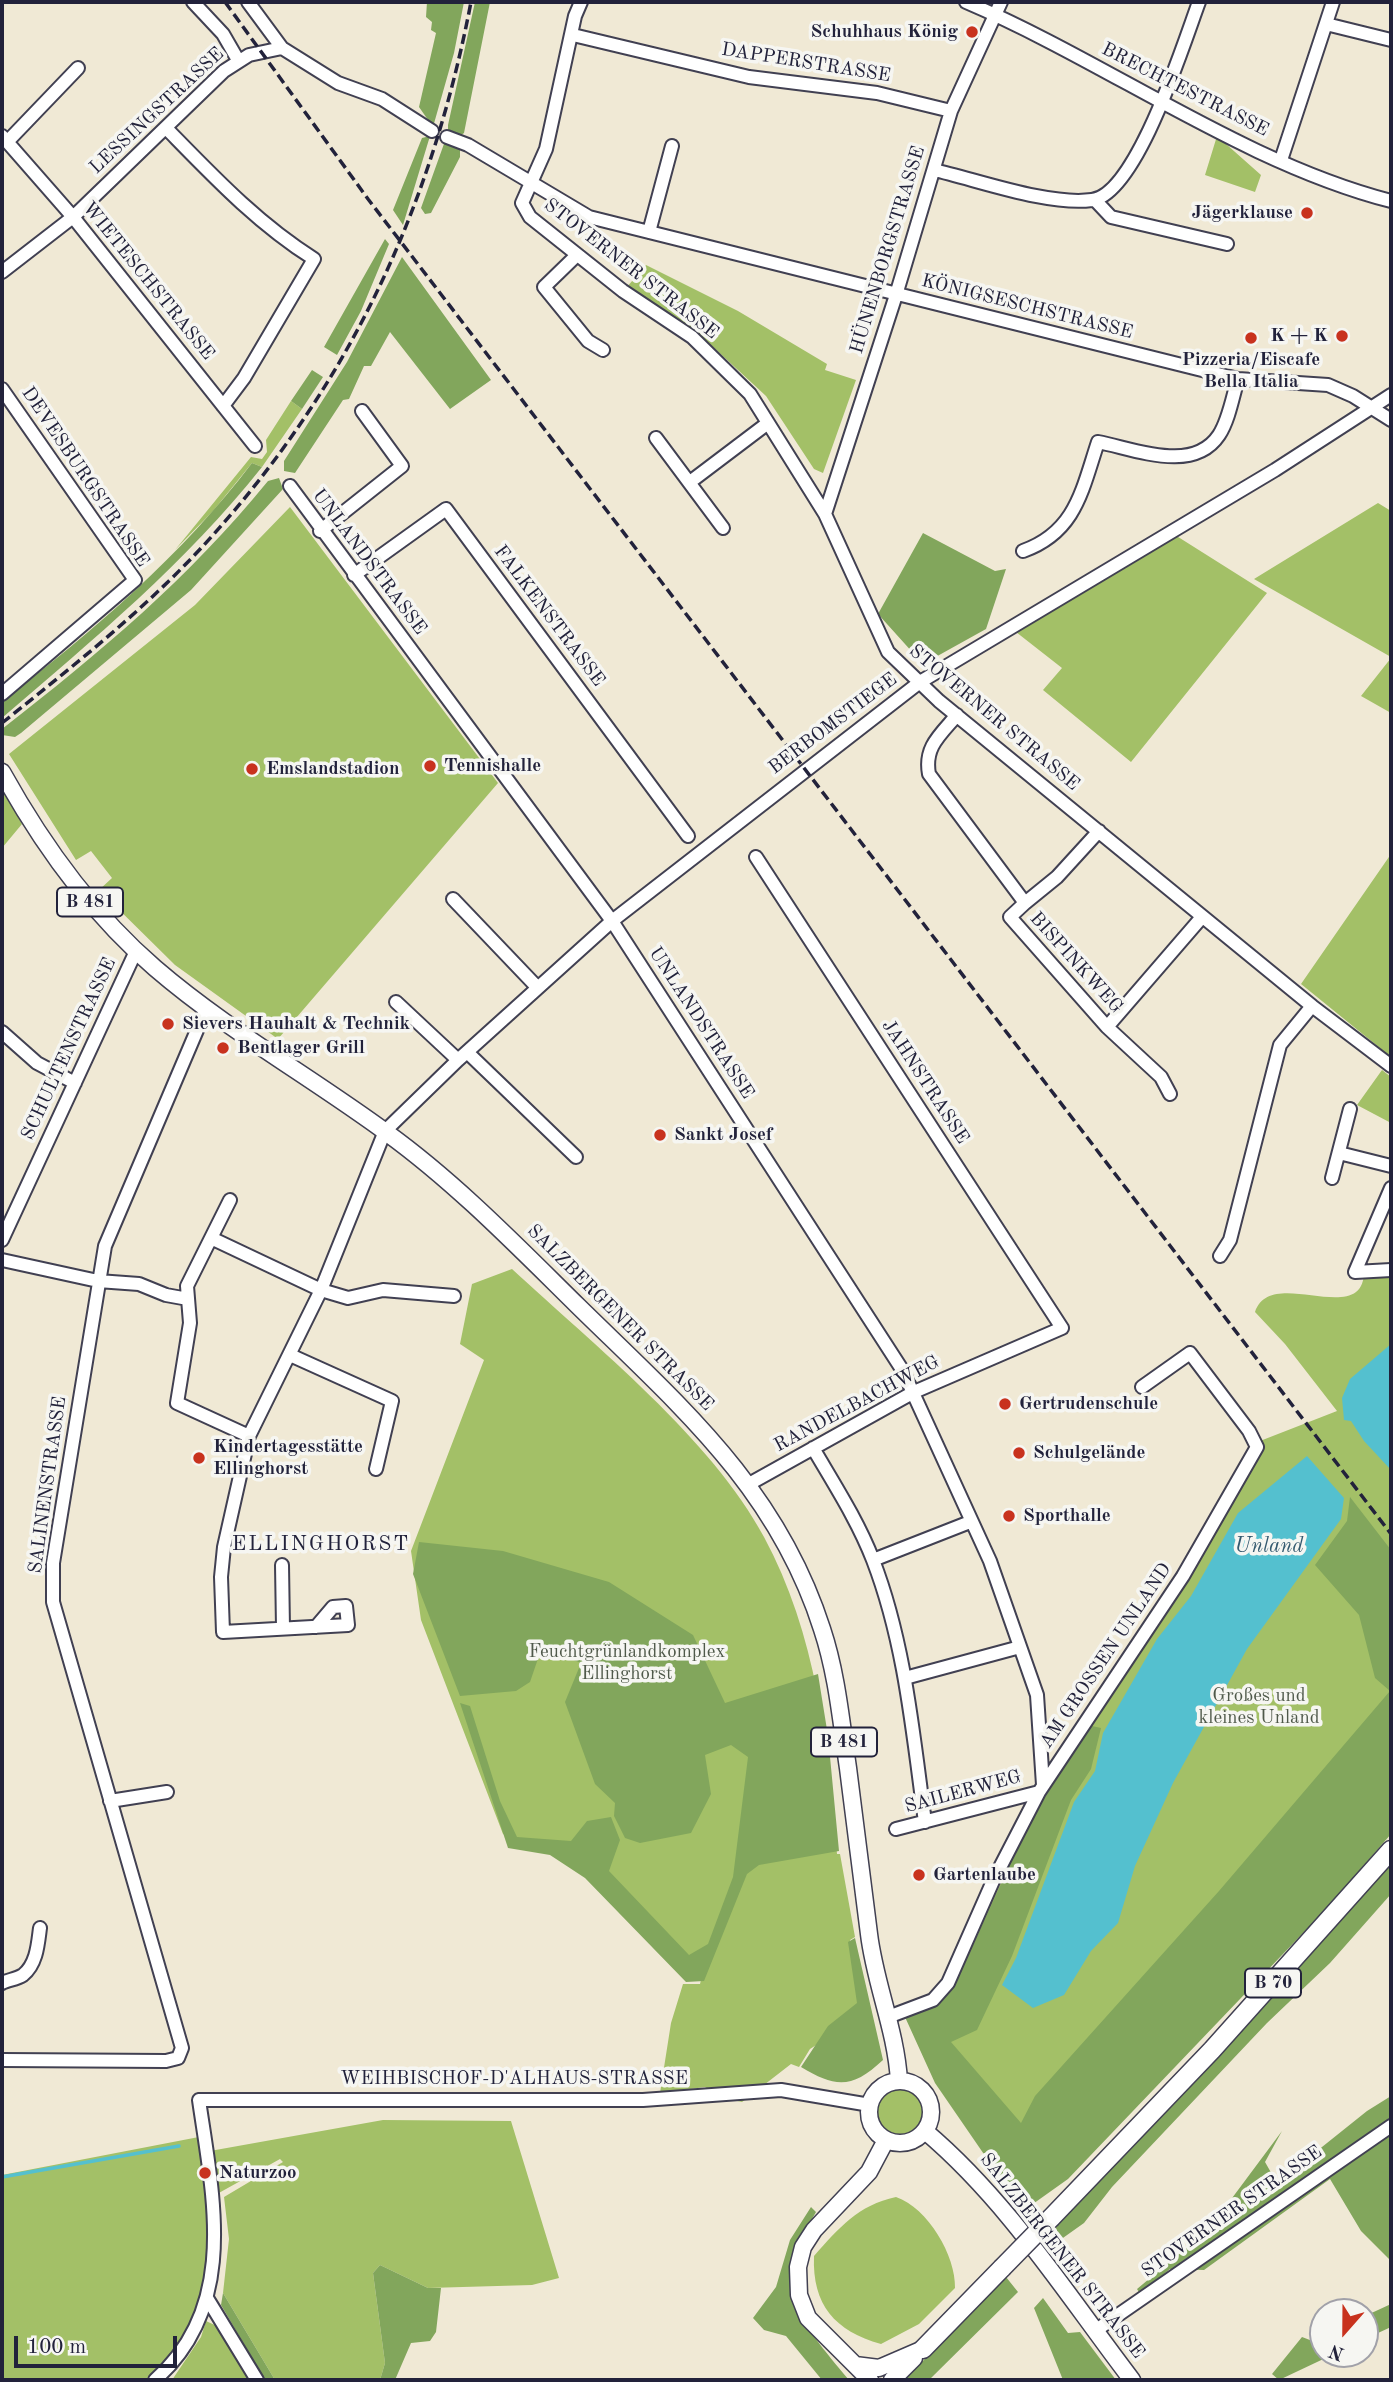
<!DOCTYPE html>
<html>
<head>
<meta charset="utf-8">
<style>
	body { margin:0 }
	#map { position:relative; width:1393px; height:2382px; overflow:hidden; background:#f0e9d5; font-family:"Old Standard TT",serif }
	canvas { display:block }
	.frame { position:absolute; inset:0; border:4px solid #22223b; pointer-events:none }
	.north { position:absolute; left:1309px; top:2298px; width:70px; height:70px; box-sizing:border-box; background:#f6f6f2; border:2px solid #a1a1a9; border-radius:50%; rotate:201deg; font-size:19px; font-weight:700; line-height:28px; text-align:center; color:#22223b }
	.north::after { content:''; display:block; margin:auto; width:24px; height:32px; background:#c8321e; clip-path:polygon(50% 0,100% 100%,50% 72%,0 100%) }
	.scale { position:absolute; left:14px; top:2336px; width:163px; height:32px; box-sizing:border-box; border:4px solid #22223b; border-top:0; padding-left:9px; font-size:21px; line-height:24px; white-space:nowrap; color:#22223b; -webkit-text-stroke:5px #f6f6f2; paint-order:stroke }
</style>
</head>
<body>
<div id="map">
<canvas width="1393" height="2382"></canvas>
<div class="frame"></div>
<div class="north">N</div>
<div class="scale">100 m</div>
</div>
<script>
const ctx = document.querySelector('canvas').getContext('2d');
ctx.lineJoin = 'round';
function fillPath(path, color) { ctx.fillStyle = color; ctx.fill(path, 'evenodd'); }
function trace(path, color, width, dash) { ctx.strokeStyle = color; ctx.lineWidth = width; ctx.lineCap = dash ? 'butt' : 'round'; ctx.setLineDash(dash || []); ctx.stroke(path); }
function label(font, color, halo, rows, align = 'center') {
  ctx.font = font + ' "Old Standard TT",serif'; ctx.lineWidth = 7; ctx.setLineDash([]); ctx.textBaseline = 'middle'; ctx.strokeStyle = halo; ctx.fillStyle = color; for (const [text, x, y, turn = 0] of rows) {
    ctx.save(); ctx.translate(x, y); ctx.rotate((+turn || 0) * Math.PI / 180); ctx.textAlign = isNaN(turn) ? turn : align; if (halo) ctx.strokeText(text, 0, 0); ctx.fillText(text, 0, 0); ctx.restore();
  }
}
fillPath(new Path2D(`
	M1217,136L1261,175L1255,192L1205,175Z
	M646,265L738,311L827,364L825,370L856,380L823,473L814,469L766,396L698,333L626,288Z
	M291,401L302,409L262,467L252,463L213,511L175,550L251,457L262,459L267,452L266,440Z
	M1378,503L1391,511V657L1254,579Z
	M290,507L498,783L278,1039L175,965L99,890L112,878L91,851L76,860L9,754L195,605Z
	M1175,535L1267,593L1131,762L1043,690L1062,668L1016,632Z
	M1391,658V713L1361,696Z
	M2,788L22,824L2,848Z
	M1391,854V1057L1301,984Z
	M1382,1070L1391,1077V1123L1357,1105Z
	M512,1269C595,1346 712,1439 764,1537C816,1633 829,1746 837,1854H840L855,1937L850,1940L866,2013L810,2049L799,2067L791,2064L742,2102L723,2098L705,2087L660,2093L671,2023L683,1984H700L701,1980L586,1860L503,1834L421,1620L411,1551L484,1360L460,1344L472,1284Z
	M1365,1273H1391V1757L1009,2183L908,2013L943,1999L957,1976L1037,1806L1101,1712L1253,1468L1260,1453V1441L1337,1411L1285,1344L1255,1312C1268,1273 1332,1310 1356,1292C1362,1288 1363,1280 1365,1273Z
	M875 2112a25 25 0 1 1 50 0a25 25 0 1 1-50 0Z
	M383,2120L511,2121L559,2278L532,2285L428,2288L380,2265L373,2273L385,2363L380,2380H275L223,2293L229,2239L224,2197L283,2162L280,2159L217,2194L210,2151Z
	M204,2136L213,2261L196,2327L154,2380H2V2175Z
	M896,2197C928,2208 956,2256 955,2288L919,2324L881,2344C835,2331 812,2305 814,2256C839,2228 858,2205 896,2197Z
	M206,2321L219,2327L251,2380H172L201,2337Z`), '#a3c067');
fillPath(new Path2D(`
	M427,2H464L454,53L433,127L419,107L436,33L431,30L432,22L426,17Z
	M475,2H490L464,133L460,136L448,133V125Z
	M430,136L403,225L393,210L422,138Z
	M445,141L460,149V157L431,213L425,214L421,208Z
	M385,239L389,244L361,311L337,355L324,347Z
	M402,257L491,380L450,409L390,332L371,366H364L349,399L343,400L295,473L284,471V461L347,362Z
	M312,370L323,377L302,409L291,401Z
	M252,463L262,467C186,563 94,639 2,718V701C93,632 183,554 252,463Z
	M279,478L283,489L191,590L21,733L15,737L2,735V729C102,651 187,580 268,481Z
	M923,533L995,571L1006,569L986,629L923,664L878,614Z
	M1350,1497L1391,1550V1834L1326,1909L1068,2179L1023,2211L935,2083L905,2017L939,2005L954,1987L1032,1816L1092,1726L1101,1728L1091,1769L1071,1800L1012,1956L977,2030L951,2042L1021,2123L1035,2096L1219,1891L1390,1691L1375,1678L1359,1615L1315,1565L1347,1521Z
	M419,1542L503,1551L609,1582L693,1635L725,1703L818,1674L828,1736L839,1851L759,1865L747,1874L704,1981L686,1982L585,1878L550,1855L508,1848L460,1703L470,1706L500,1801L517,1837L571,1841L587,1821L611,1817L620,1840L609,1871L689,1955L708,1944L733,1877L748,1757L731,1745L705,1755L711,1794L691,1833L640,1843L625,1838L614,1816L615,1803L595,1784L565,1702L581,1663L542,1647L530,1682L516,1691L460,1696L413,1574Z
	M1391,1857V1894L1330,1963L1267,2023L1112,2187L1084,2223L1053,2245L1046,2235Z
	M855,1938L883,2060C852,2089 836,2088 801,2067L828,2026L857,2003L848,1942Z
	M1391,2096V2261L1361,2231L1330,2179L1204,2270L1170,2269L1140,2294L1137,2289L1209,2229L1282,2131L1265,2162L1277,2183L1367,2111Z
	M811,2207L816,2212C769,2290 798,2318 849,2380H822L786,2336L764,2330L753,2318L776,2287L790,2240Z
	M380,2265L428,2288H441L436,2332L430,2341L411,2343L395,2380H380L385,2363L373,2273Z
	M1006,2277L1018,2292L929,2380H904Z
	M223,2293L275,2380H265L221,2305Z
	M1043,2298L1068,2333L1080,2332L1116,2380H1063L1034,2308Z
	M1391,2304V2327L1365,2339V2316Z
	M1302,2337L1323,2345V2354H1334L1279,2380L1272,2374Z`), '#82a65c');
fillPath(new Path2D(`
	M1391,1344V1470L1364,1441L1351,1421L1344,1420L1342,1398L1350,1379Z
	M1307,1456L1344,1498L1341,1519L1247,1649L1173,1783L1135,1866L1118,1923L1091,1951L1064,1995L1033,2008L1002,1985L1016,1958L1074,1802L1095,1771L1103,1733L1157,1639L1191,1596L1238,1513Z`), '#54c0cf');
trace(new Path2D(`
	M2,2177L179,2146`), '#54c0cf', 3.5);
const minor = new Path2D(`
	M193,2L223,34L238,60
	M248,2L282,48L338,83L382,99L432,131
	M581,2L575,16L546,149L522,203L530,217L623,291L692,337L750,394L825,514L888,652L939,701L1312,1006L1391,1066
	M966,2C1107,62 1243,163 1391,201
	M1326,24L1391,40
	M573,35L749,77L877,93L951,111
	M166,128C213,176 257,223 314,259L244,378L223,406
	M2,136L73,217L255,446
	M447,137L468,145L589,217L1238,379L1328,385L1353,396L1391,420
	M7,142L78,68
	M1281,160L1333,2
	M934,170C978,180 1049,206 1092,200C1137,194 1184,42 1199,2
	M1095,200L1111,217L1227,244
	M649,232L672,146
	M577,255L544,287L588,341L603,350
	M2,272L73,217L224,71L249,55L282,48
	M2,389L135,580L2,694
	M656,438L723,528
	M690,482L768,423
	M290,486L612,921L903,1371L990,1561L1037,1695L1043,1785
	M825,514L896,295L951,111L1001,2
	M320,531L402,466L362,411
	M1023,551C1076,532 1082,490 1098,442C1135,449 1193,474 1219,435C1229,420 1233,395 1238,379
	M354,575L446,509L688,836
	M957,715C940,735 924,747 929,774L1025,903L1010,917L1107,1027L1161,1077L1170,1094
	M453,899L537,987
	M1025,903L1057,877L1099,831
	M396,1002L458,1060
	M1107,1027L1202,917
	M2,1032L37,1063L75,1083
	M467,1052L576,1157
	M1339,1153L1391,1166
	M1332,1178L1350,1109
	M1391,1188L1355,1272L1391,1270
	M211,1238L230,1200
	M2,1240L136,951
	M1220,1256L1230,1240L1280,1045L1312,1006
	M2,1260L98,1281L139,1284L166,1295L188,1299
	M290,1355L392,1401L376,1469
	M249,1436L177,1403L190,1323L187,1286L211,1238L321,1290L348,1298L383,1290L454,1296
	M813,1448C834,1484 858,1521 873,1560C905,1643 913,1734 925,1822
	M749,1484L914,1392L1062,1328L756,857
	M873,1560L970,1522
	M282,1565L283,1628
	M316,1627L333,1607L346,1606L348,1625L223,1632L221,1577L224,1547L249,1436L321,1290L385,1131L458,1060L612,921L920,682L1275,470L1391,395
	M905,1678L1020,1647
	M110,1801L167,1792
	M896,1829L1039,1792
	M2,1983C8,1980 17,1979 23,1975C37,1964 38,1943 40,1928
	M888,2017L933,2000L948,1983L993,1881L1039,1792L1183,1576L1257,1447L1249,1431L1190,1353L1142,1387
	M2,2060L166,2061L178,2058L182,2048L53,1602V1563L105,1246L206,1009
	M207,2298L257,2380
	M1095,2331L1391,2126
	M155,2380C239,2306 213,2197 199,2100H643L781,2090L870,2105`);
const major = new Path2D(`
	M2,772C43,846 91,913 155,968C227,1030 311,1077 387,1133C456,1183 517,1246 578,1306C680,1406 777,1488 822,1629C837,1674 841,1721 848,1768C855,1823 862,1879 869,1934C875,1984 896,2030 899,2081
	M869 2112a31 31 0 1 1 62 0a31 31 0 1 1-62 0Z
	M925,2131C1008,2201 1067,2295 1132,2380
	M855,2365L879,2368L923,2349
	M870,2380L808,2318L799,2295L798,2267L803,2247L814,2230L869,2172L886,2140
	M892,2380L914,2358`);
const highway = new Path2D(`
	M1051,2218L1212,2050L1391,1850
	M923,2349L1002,2268`);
trace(minor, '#414052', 16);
trace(major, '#414052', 19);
trace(highway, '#414052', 21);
trace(minor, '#fff', 12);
trace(major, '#fff', 16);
trace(highway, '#fff', 18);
trace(new Path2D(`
	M225,2L368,199L1391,1534
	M2,723C72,667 143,611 204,545C348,388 431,210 471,2`), '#22223b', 3.5, [10, 5]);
const highwayBridge = new Path2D(`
	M1002,2268L1051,2218`);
trace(highwayBridge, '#414052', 21, []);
trace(highwayBridge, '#fff', 18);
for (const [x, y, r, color] of [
	[972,32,7,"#c8321e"],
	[1307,213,7,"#c8321e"],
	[1342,336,7,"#c8321e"],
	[1251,338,7,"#c8321e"],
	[430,766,7,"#c8321e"],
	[252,769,7,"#c8321e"],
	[168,1024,7,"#c8321e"],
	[223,1048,7,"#c8321e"],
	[660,1135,7,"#c8321e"],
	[1005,1404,7,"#c8321e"],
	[1019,1453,7,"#c8321e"],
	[199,1458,7,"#c8321e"],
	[1009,1516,7,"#c8321e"],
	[919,1875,7,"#c8321e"],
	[205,2173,7,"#c8321e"]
]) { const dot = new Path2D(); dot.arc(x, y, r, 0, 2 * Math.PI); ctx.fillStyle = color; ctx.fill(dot); trace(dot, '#f6f6f2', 2.5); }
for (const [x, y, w] of [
	[90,902,66],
	[844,1742,66],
	[1273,1983,56]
]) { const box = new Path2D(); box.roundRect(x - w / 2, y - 14.5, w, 29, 5); ctx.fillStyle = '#f6f6f2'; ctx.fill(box); trace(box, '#22223b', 2); }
label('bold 18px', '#22223b', null, [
	["B 481",90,902],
	["B 481",844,1742],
	["B 70",1273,1983]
]);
label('bold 19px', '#22223b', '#f6f6f2', [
	["Schuhhaus König",958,32,"right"],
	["Jägerklause",1293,213,"right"],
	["K + K",1328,336,"right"],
	["Pizzeria/Eiscafe",1251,360,"center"],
	["Bella Italia",1251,382,"center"],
	["Tennishalle",444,766],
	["Emslandstadion",266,769],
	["Sievers Hauhalt & Technik",182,1024],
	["Bentlager Grill",237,1048],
	["Sankt Josef",674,1135],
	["Gertrudenschule",1019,1404],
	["Kindertagesstätte",213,1447],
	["Ellinghorst",213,1469],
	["Schulgelände",1033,1453],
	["Sporthalle",1023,1516],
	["Gartenlaube",933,1875],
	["Naturzoo",219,2173]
], 'left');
label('19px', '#22223b', '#f6f6f2', [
	["DAPPERSTRASSE",806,63,9],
	["BRECHTESTRASSE",1185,90,27],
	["LESSINGSTRASSE",157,111,-43],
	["HÜNENBORGSTRASSE",888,250,-73],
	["STOVERNER STRASSE",631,269,38],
	["WIETESCHSTRASSE",148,281,51],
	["KÖNIGSESCHSTRASSE",1027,307,14],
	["DEVESBURGSTRASSE",85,477,56],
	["UNLANDSTRASSE",369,562,53],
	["FALKENSTRASSE",549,616,53],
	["STOVERNER STRASSE",994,718,40],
	["BERBOMSTIEGE",833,724,-37],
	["BISPINKWEG",1076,963,48],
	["UNLANDSTRASSE",701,1023,57],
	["SCHULTENSTRASSE",69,1049,-65],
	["JAHNSTRASSE",925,1082,57],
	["SALZBERGENER STRASSE",620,1318,45],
	["RANDELBACHWEG",857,1404,-28],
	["SALINENSTRASSE",48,1485,-82],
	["AM GROSSEN UNLAND",1106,1656,-56],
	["SAILERWEG",963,1792,-15],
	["WEIHBISCHOF-D'ALHAUS-STRASSE",514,2079],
	["STOVERNER STRASSE",1232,2212,-35],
	["SALZBERGENER STRASSE",1062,2256,52]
]);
label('19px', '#4f594a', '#f6f6f2', [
	["Feuchtgrünlandkomplex",627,1652],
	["Ellinghorst",627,1674],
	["Großes und",1259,1696],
	["kleines Unland",1259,1718]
]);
ctx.letterSpacing = '2px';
label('21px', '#22223b', '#f6f6f2', [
	["ELLINGHORST",321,1544]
]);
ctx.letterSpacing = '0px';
label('italic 21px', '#34596f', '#f6f6f2', [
	["Unland",1269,1546]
]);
</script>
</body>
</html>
